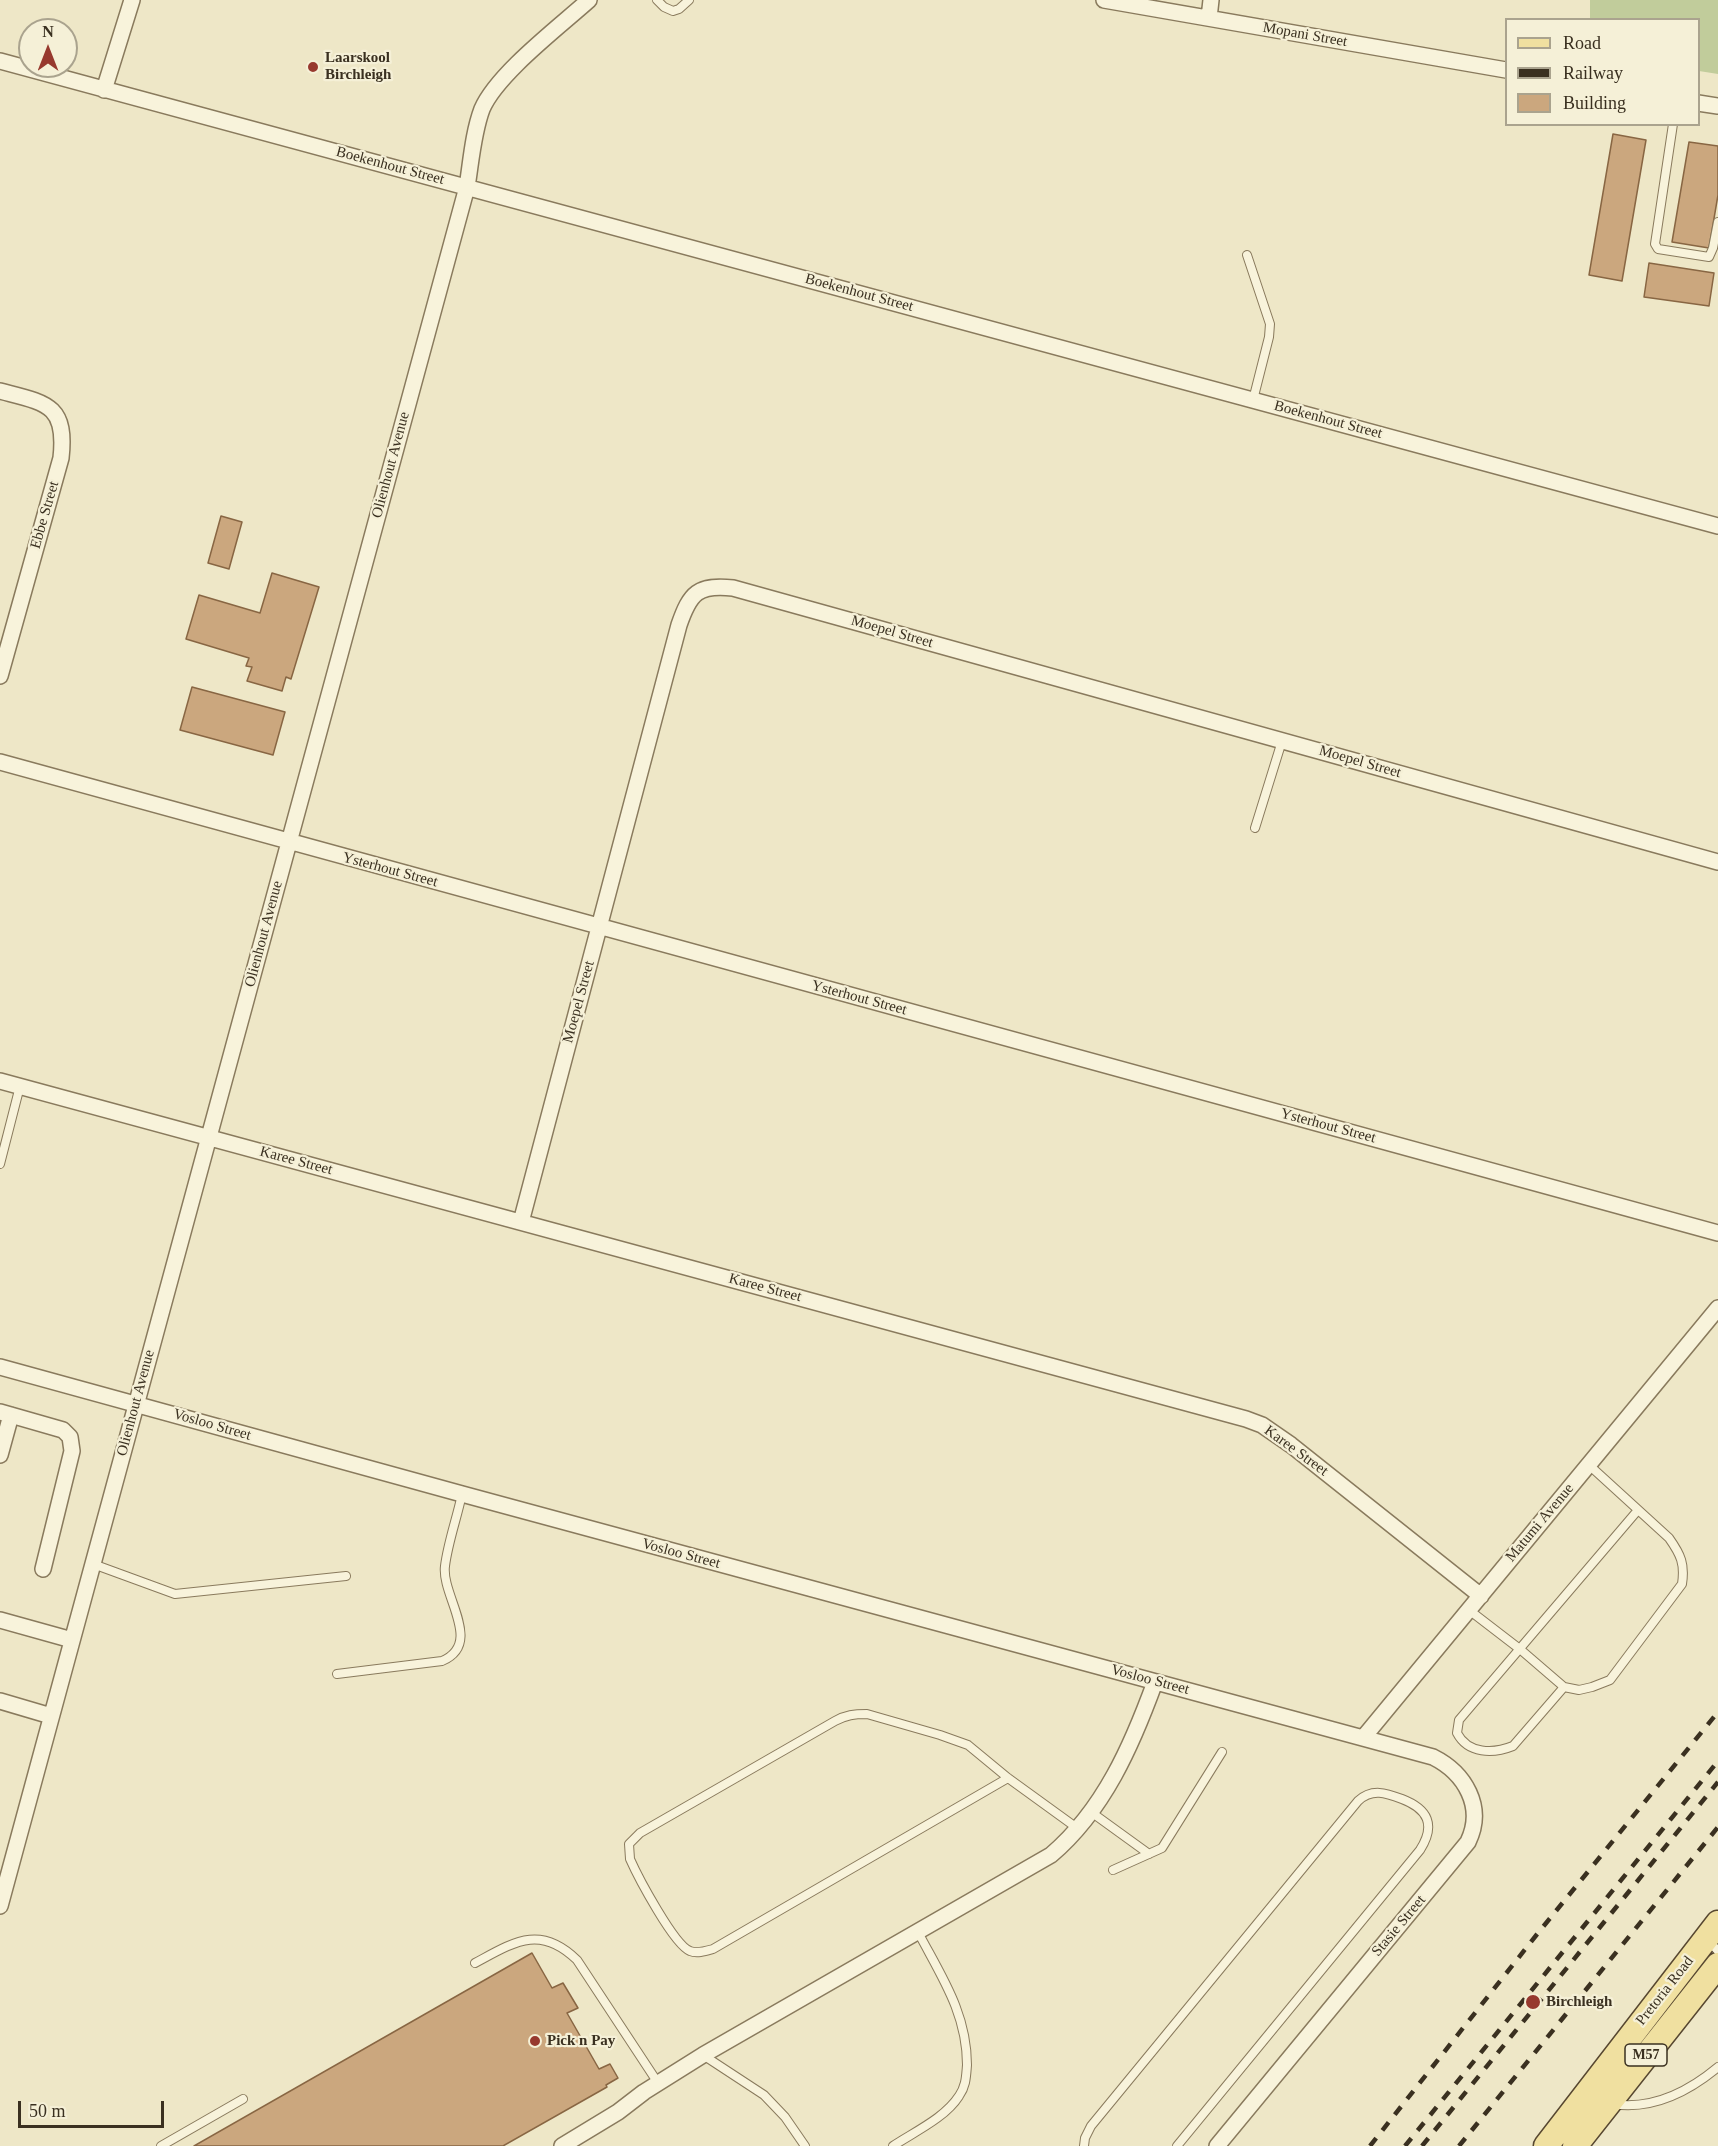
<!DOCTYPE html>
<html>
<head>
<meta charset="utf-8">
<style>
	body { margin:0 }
	#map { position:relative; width:1718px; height:2146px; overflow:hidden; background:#eee7c7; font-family:"Times New Roman",serif }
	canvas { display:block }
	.legend { position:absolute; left:1505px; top:18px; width:195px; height:108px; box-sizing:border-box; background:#f5f0d7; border:2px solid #aaa38e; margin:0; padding:8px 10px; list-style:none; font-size:18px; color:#3a3020 }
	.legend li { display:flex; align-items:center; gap:12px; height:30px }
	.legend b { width:30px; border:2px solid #aaa38e }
	.north { position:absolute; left:18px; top:18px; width:60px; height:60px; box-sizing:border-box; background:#f5f0d7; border:2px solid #aaa38e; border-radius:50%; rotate:0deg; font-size:16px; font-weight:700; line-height:24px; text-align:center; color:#3a3020 }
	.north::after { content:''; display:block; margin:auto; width:21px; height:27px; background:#97392e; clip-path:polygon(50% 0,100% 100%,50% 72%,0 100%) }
	.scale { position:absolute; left:18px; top:2101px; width:146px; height:27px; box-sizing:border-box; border:3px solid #3a3020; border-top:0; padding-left:8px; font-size:18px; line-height:21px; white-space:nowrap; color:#3a3020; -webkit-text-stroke:4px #f5f0d7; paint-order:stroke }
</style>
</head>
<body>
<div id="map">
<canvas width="1718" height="2146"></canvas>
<ul class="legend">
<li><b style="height:8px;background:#f0e0a0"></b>Road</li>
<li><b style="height:8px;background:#3a3020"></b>Railway</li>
<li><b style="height:16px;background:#cba77e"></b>Building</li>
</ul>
<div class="north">N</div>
<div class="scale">50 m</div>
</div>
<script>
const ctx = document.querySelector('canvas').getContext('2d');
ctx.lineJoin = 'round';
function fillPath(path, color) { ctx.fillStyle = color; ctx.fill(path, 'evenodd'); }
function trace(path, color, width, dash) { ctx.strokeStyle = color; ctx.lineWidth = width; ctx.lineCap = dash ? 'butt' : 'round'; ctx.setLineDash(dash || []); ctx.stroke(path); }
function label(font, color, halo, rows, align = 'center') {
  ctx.font = font + ' "Times New Roman",serif'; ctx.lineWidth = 4.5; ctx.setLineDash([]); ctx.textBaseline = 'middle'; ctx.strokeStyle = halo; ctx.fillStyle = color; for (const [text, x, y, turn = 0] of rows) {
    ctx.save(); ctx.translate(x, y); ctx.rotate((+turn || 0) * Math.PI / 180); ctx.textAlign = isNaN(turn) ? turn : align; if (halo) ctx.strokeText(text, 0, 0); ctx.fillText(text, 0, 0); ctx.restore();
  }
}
fillPath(new Path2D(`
	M1590,0H1718V74L1699,71L1698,20L1590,19Z`), '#c1cc9b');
const building = new Path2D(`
	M1613,134L1646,140L1622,281L1589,275Z
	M1689,142L1718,146V195L1709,248L1672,242Z
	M1649,263L1714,273L1709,306L1644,297Z
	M221,516L242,522L229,569L208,563Z
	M272,573L319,587L291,679L286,677L282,691L247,681L252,667L246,666L249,658L186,639L199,595L260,613Z
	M192,687L285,712L273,755L180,730Z
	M532,1953L552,1988L563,1983L578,2008L567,2013L599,2069L610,2064L618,2078L606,2085L607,2087L503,2146H194Z`);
fillPath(building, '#cba77e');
trace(building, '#886643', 1.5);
const service = new Path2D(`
	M657,0L664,7L673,11L679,9L689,0
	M1673,124L1655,244L1658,249L1709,257L1713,248L1718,222
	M1247,255L1270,324L1269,337L1253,400
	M1255,828L1282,741
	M0,1164L20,1086
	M93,1564L175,1594L346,1576
	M1469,1610L1521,1650L1564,1687L1579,1690L1592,1687L1610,1680L1682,1584C1685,1564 1681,1555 1669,1538L1589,1465
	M337,1674L442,1661C484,1643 441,1596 445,1566C448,1542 457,1518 462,1494
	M1564,1687L1513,1746C1493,1754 1468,1754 1457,1733L1459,1720L1638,1510
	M1008,1778L713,1949C706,1951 697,1954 690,1951C674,1945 638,1877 630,1859L629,1844L640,1833L835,1721C846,1715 854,1714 867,1714L940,1735L968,1745L1008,1778L1077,1828
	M1091,1812L1149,1854
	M1113,1870L1162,1848L1222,1752
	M1709,1941L1718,1951
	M475,1963C514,1942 540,1924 577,1960L658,2083
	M703,2055L764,2095L785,2117L805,2146
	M1613,2104C1653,2110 1688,2092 1718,2067
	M161,2146L243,2099
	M893,2146C914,2132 945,2118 959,2096C966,2086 966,2077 967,2065C967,2013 941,1976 918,1932
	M1084,2146L1085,2138L1091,2126L1358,1801C1372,1788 1386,1793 1402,1799C1428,1809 1436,1825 1420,1850L1177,2146`);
const minor = new Path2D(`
	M1104,0L1506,70
	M1209,18L1211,0
	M0,61L1718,526
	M104,90L132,0
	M1698,103L1718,106
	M0,391C46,403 67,404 61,458L0,676
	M0,762L1718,1233
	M0,1081L1246,1419L1262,1425L1291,1445L1481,1596
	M521,1222L679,625C690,593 698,584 733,588L1718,862
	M0,1367L462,1494L1433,1757C1465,1773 1485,1807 1468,1842L1217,2146
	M0,1412L63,1430L70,1437L72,1451L43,1569
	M0,1455L11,1415
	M0,1620L72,1640
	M0,1701L51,1716
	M1363,1738L1718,1308
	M0,1906L467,187C471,162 473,133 482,109C497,74 559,27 589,0
	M562,2146L618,2112L644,2092L703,2055L1051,1855C1104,1810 1132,1745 1155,1682`);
const primary = new Path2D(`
	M1546,2146L1718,1923
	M1575,2146L1718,1965`);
trace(service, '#897a5d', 10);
trace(minor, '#897a5d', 18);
trace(primary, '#574730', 27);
trace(service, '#f8f3db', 8);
trace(minor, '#f8f3db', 15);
trace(primary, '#f0e0a0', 24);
trace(new Path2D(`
	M1370,2146L1538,1933L1718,1712
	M1405,2146L1718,1761
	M1422,2146L1718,1782
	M1459,2146L1718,1827`), '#3a3020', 4.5, [10, 10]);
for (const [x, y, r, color] of [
	[313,67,6,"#97392e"],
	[1533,2002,8,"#97392e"],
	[535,2041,6,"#97392e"]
]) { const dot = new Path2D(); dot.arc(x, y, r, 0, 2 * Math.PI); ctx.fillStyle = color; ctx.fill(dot); trace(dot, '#f5f0d7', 2); }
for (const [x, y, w] of [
	[1646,2055,42]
]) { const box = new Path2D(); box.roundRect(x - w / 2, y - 11, w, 22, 4.5); ctx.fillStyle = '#f5f0d7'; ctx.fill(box); trace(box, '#3a3020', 1.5); }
label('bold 14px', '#3a3020', null, [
	["M57",1646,2055]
]);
label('15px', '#3a3020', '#f5f0d7', [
	["Mopani Street",1305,35,10],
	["Boekenhout Street",390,166,15],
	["Boekenhout Street",859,293,15],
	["Boekenhout Street",1328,420,15],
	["Olienhout Avenue",391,465,-75],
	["Ebbe Street",45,515,-74],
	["Moepel Street",892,632,16],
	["Moepel Street",1360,762,16],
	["Ysterhout Street",390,870,15],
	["Olienhout Avenue",264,934,-75],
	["Ysterhout Street",859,998,15],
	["Moepel Street",579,1002,-75],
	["Ysterhout Street",1328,1126,15],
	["Karee Street",296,1161,15],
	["Karee Street",765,1288,15],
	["Olienhout Avenue",136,1403,-75],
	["Vosloo Street",212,1425,16],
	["Karee Street",1296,1451,36],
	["Matumi Avenue",1540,1523,-50],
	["Vosloo Street",681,1554,15],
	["Vosloo Street",1150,1680,15],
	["Stasie Street",1399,1926,-50],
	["Pretoria Road",1665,1991,-52]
]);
label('bold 15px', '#3a3020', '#f5f0d7', [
	["Laarskool",325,58],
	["Birchleigh",325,75],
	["Birchleigh",1546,2002],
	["Pick n Pay",547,2041]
], 'left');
</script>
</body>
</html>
